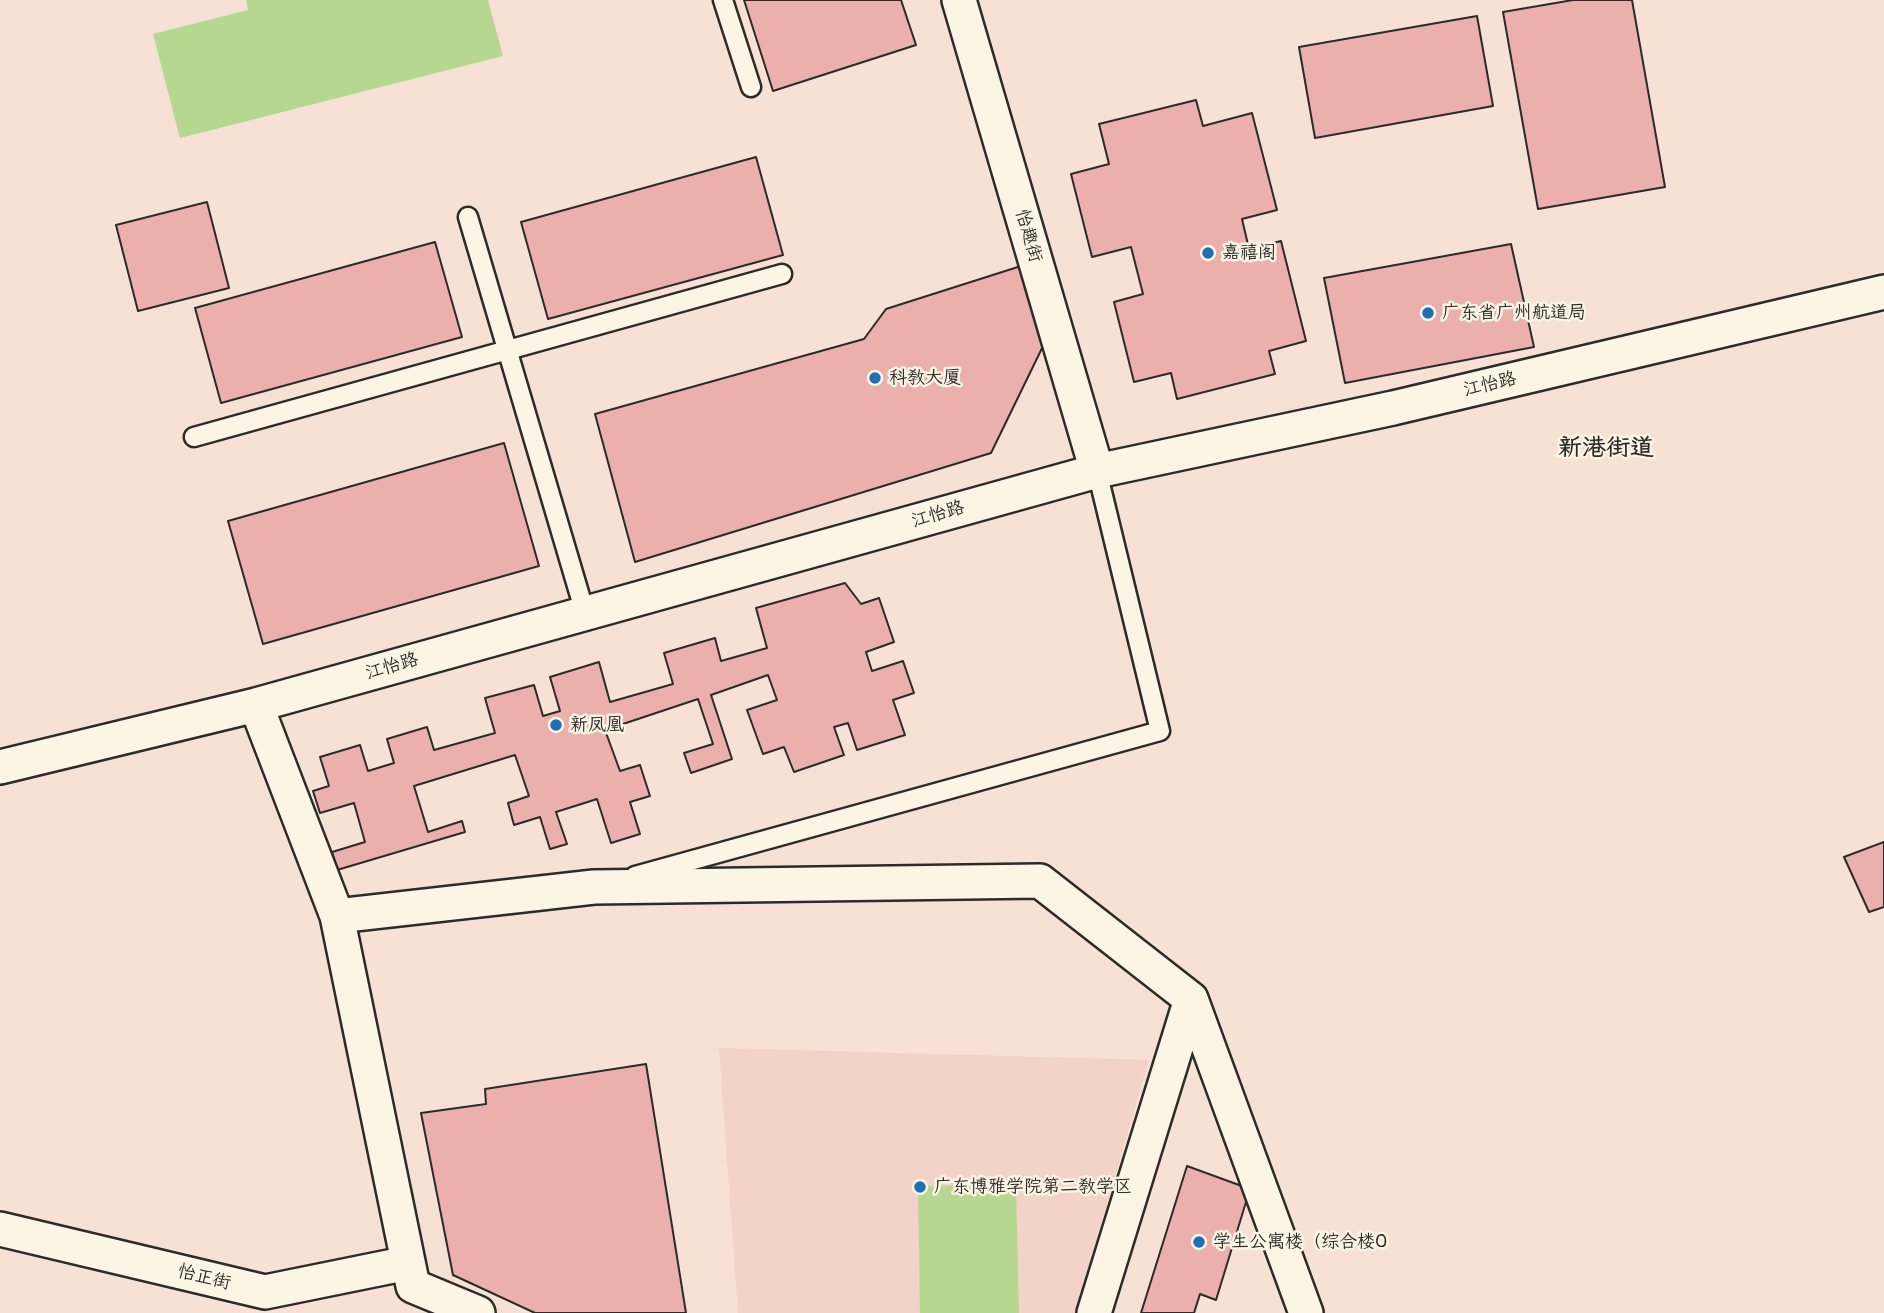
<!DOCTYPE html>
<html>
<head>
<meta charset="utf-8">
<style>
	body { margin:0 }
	canvas { display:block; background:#f7e0d4 }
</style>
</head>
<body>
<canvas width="1884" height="1313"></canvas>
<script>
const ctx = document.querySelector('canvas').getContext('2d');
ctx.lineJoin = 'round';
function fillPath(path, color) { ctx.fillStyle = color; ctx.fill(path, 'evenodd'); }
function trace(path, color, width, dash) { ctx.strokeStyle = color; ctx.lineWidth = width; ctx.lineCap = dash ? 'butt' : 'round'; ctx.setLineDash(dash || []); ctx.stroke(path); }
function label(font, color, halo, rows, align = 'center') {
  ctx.font = font + ' Pangolin,"LXGW WenKai TC",sans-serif'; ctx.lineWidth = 5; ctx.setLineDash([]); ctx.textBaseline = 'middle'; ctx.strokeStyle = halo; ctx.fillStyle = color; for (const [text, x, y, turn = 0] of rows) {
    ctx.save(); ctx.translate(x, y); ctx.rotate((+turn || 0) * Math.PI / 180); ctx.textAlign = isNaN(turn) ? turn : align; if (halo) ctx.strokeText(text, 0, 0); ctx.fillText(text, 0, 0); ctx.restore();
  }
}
fillPath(new Path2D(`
	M719,1048L1149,1060L1075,1313H738Z`), '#f3d2c8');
fillPath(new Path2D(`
	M246,0H488L503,56L180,138L153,34L248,10Z
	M1016,1185L1019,1313H920L918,1186Z`), '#b5d790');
const building = new Path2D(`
	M744,0H901L916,45L773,91Z
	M1573,0H1632L1665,187L1538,209L1503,12Z
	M1477,16L1493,106L1315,138L1299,47Z
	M1196,100L1203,126L1252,113L1277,210L1242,219L1249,249L1281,241L1306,341L1269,351L1275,374L1177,399L1171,373L1134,382L1114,302L1143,294L1131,247L1092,257L1071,174L1109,164L1099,124Z
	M756,157L783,255L548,319L521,222Z
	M207,202L229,288L138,311L116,225Z
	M435,242L462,337L221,403L195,308Z
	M1511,244L1534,347L1345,383L1324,278Z
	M1021,266L1045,342L991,453L635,562L595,414L864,339L886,309Z
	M504,443L539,566L263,644L228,521Z
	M845,583L861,604L879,598L894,642L866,652L872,671L903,661L914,693L893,700L905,735L857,750L848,723L834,727L844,755L794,772L784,747L763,754L747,710L777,700L768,675L711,695L732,759L691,773L684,753L713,744L698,699L605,730L620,771L640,765L650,796L630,802L640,834L611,843L597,799L556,812L567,844L550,849L540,817L514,825L508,803L529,796L515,755L414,786L428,832L462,821L465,832L337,870L332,852L365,842L354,803L320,813L313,791L329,786L320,757L360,745L368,771L394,763L387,739L427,727L434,750L495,733L485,698L534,685L543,716L560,711L550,677L599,662L610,702L673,684L664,653L715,638L721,661L767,648L756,608Z
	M1884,842V907L1869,912L1844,857Z
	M646,1064L686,1313H535L453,1275L421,1113L486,1104L485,1089Z
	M1187,1166L1250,1189L1216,1300L1200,1294L1194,1313H1141Z`);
fillPath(building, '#ebb0ac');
trace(building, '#2b2b2b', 2);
const service = new Path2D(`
	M723,0L751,87
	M468,217L585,613
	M194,437L782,274
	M635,876L1160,731L1097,471`);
const minor = new Path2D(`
	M959,0L1097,471
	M256,705L337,916L594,887L1040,881L1191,999L1306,1313
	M0,767L256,705L1097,471L1393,408L1884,292
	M337,916L413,1286L478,1313
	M0,1229L265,1292L408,1263
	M1094,1313L1191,999`);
trace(service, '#2b2b2b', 23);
trace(minor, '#2b2b2b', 38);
trace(service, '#fcf5e5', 18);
trace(minor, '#fcf5e5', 33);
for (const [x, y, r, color] of [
	[1208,253,7,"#1f6fb2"],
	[1428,313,7,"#1f6fb2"],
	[875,378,7,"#1f6fb2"],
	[556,725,7,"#1f6fb2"],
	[920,1187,7,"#1f6fb2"],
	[1199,1242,7,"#1f6fb2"]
]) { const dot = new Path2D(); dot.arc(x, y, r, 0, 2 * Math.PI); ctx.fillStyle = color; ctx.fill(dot); trace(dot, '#fcf5e5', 2.5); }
label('18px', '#2b2b2b', '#fcf5e5', [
	["怡趣街",1028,236,74],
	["江怡路",1490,385,-13],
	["江怡路",938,515,-16],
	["江怡路",392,667,-16],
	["怡正街",204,1278,14]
]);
label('18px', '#2b2b2b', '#fcf5e5', [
	["嘉禧阁",1222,253],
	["广东省广州航道局",1442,313],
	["科教大厦",889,378],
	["新凤凰",570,725],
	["广东博雅学院第二教学区",934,1187],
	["学生公寓楼（综合楼0",1213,1242]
], 'left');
label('bold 24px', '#2b2b2b', '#fcf5e5', [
	["新港街道",1606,449]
]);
</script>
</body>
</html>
